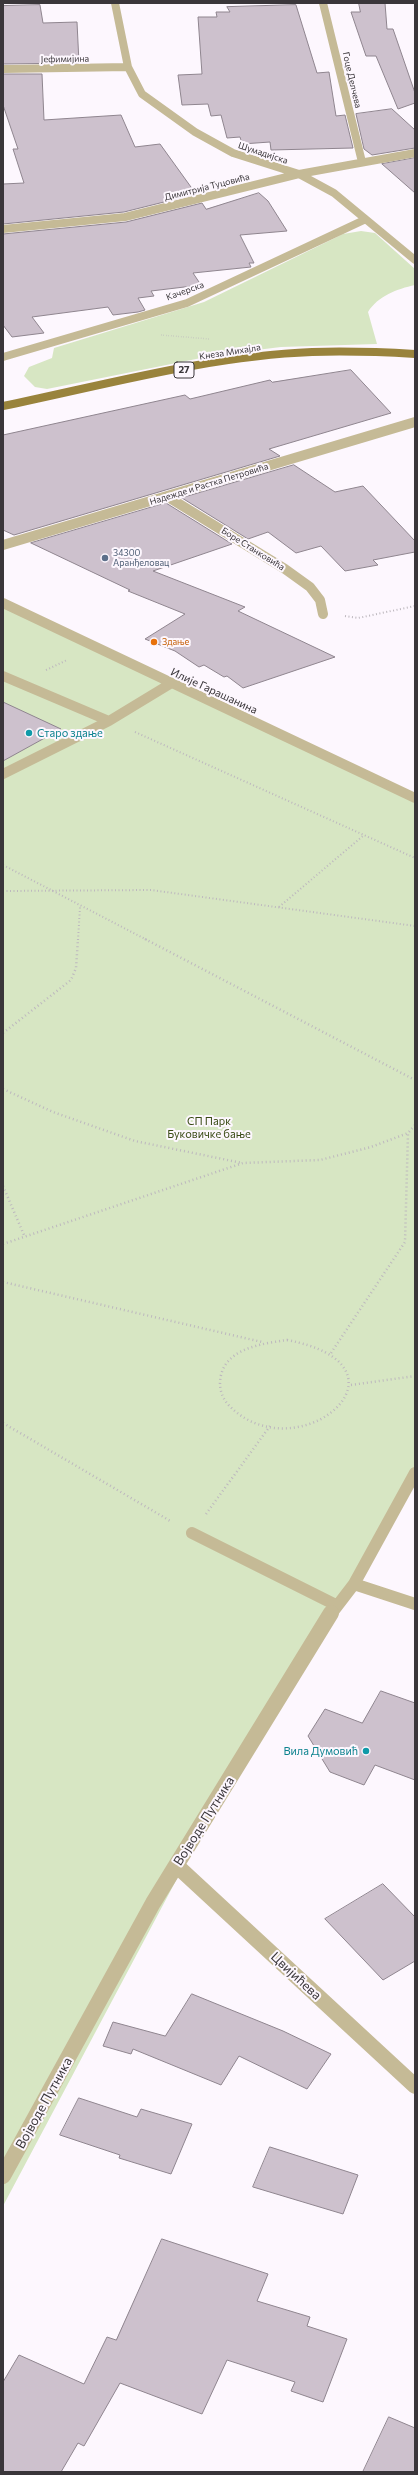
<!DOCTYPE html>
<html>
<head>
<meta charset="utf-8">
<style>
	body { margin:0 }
	#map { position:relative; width:418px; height:2475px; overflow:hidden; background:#fdf7fe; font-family:Commissioner,sans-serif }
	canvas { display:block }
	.frame { position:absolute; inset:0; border:4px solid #3a363a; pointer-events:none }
</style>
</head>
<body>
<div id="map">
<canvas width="418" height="2475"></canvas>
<div class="frame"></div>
</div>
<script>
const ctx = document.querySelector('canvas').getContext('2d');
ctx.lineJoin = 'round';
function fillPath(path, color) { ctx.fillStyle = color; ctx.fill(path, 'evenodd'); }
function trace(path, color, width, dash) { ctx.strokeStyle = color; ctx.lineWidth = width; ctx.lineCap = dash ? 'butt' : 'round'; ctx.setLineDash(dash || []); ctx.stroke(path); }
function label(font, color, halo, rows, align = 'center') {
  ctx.font = font + ' Commissioner,sans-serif'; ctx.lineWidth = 4; ctx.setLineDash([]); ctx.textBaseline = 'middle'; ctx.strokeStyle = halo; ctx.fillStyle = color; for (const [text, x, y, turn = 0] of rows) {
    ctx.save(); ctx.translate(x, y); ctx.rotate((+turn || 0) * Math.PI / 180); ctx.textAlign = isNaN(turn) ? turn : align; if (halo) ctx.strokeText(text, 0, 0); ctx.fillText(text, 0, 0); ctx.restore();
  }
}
fillPath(new Path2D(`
	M361,231L375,233L415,269V285C397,289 378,296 368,312L377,344L281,347L216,355L47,389L35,387L24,376L29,367L52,358L54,348L204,302L343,234Z
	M3,603L415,798V1475L354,1584L289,1668L3,2206Z`), '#d7e6c3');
const building = new Path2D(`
	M359,3H385L387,29H393L415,93V103L398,109L376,56H366L351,12H360Z
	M40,5L43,23L77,22L79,63L3,64V6Z
	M296,5L317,73L329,72L336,116L345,115L353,148L271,150L270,142L242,144L240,137L227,138L221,115L211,116L208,104L182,105L178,75L202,74L198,17H217L216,12H230L227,7Z
	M3,74H42L44,120L121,115L135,147L160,144L196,194L124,212L3,224V184L24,183L13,149H18L3,105Z
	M392,109L415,130V148L372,155L364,149L356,114Z
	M415,158V193L382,164Z
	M259,193L268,201L287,231L240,235L254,263H249L251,267L193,273L201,285L151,291L154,296L138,298L145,310L138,312L113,315L108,307L32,317L44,333L12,337L3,325V234L126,222L202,203L206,209Z
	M351,370L391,413L269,449L280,456L14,535L3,530V435L185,395L190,399L270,380L272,382Z
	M294,465L335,492L363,486L415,541V552L373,560L378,565L345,571L321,546L296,553L268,532L248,539L182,498Z
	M166,503L232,544L153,571L245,607L238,611L335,657L243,688L227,676L224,677L204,665L199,667L175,651L145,639L185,614L128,591L130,590L31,543Z
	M3,702L61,729L3,761Z
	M381,1691L415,1703V1780L375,1765L364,1785L330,1772L308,1736L325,1709L362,1723Z
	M383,1884L415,1917V1961L383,1980L325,1919Z
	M192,1994L283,2031L331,2054L307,2089L239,2056L221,2085L133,2049L131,2054L103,2046L113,2022L165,2036Z
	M79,2098L137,2117L141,2109L192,2124L171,2174L119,2158L120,2155L60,2135Z
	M270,2147L358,2175L343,2214L253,2187Z
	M162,2239L268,2274L257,2301L310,2317L307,2326L347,2339L323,2402L291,2391L295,2382L227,2360L202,2414L120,2383L84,2446L78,2443L61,2472H3V2382L19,2355L84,2384L107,2337L116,2340Z
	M389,2417L415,2428V2472H363Z`);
fillPath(building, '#cdc1cd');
trace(building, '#8f858f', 1);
trace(new Path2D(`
	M161,335L209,339`), '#bdb8be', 1.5, [0.5, 2]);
trace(new Path2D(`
	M345,616L358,618L415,606
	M46,670L67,660
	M135,732L415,858
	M3,865L147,940
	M3,891L151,890L415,926
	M279,907L364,835
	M78,940L80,907`), '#bdb8be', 2, [1, 2.5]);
trace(new Path2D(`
	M145,939L415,1080
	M3,1033L71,980L76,968L78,939
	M3,1089L53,1112L135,1141L242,1163
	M3,1186L24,1235
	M3,1244L243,1163L320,1160L371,1147L408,1133
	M3,1282L262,1342
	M287,1340C418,1365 310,1464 240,1415C229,1407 220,1398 220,1383C221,1349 260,1344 287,1340Z
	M331,1353L405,1242L408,1133L415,1125
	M351,1385L415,1376
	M3,1423L172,1522
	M206,1514L270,1426`), '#bdb8be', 2.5, [1, 3]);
trace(new Path2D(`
	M115,3L128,67L142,94L195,132L233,153L299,174L334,193L415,260
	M323,3L362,162
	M3,69L128,67
	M3,229L125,217L299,174L415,153
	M3,357L187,303L364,220`), '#c5ba96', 8);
trace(new Path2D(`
	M168,497L285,569L310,587L320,600L323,614
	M3,545L415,422
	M3,603L415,798
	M3,676L109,721
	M3,774L109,721L170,684`), '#c5ba96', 10);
trace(new Path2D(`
	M192,1533L336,1605
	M354,1584L415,1604
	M331,1614L354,1584L415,1473`), '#c5ba96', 12);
trace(new Path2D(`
	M177,1866L415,2086
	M3,2176L153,1903L331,1613`), '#c5ba96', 16);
trace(new Path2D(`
	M3,406C105,385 208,356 312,352C347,351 381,352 415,354`), '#99833c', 8);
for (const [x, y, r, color] of [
	[105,558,4,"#5c6f8a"],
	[154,642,4,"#e8710a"],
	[29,733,4,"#0f9aa8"],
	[366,1751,4,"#0f9aa8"]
]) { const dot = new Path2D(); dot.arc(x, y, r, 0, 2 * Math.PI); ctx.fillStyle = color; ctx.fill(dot); trace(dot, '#fdf7fe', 1.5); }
label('9px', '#3a363a', '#fdf7fe', [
	["Јефимијина",65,59,-1],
	["Гоце Делчева",352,80,77],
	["Шумадијска",263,153,18],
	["Димитрија Туцовића",207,187,-14],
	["Качерска",185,291,-20],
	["Кнеза Михајла",230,352,-9],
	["Надежде и Растка Петровића",209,484,-17],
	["Боре Станковића",253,549,32]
]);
label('9px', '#4e5e75', '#fdf7fe', [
	["34300",113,553],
	["Аранђеловац",113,563]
], 'left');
label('9px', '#c56008', '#fdf7fe', [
	["Здање",162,642]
], 'left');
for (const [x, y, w] of [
	[184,370,20]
]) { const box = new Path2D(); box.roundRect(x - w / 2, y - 8, w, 16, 3); ctx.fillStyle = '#fdf7fe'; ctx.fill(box); trace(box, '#3a363a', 1); }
label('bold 10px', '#3a363a', null, [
	["27",184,370]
]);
label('11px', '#3a363a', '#fdf7fe', [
	["Илије Гарашанина",214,691,25]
]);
label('11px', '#0d838f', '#fdf7fe', [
	["Старо здање",37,733],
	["Вила Думовић",358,1751,"right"]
], 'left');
label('11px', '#384a13', '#fdf7fe', [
	["СП Парк",209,1121],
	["Буковичке бање",209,1134]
]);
label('13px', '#3a363a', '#fdf7fe', [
	["Војводе Путника",204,1821,-58],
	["Цвијићева",296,1976,43],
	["Војводе Путника",44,2103,-61]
]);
</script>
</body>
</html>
